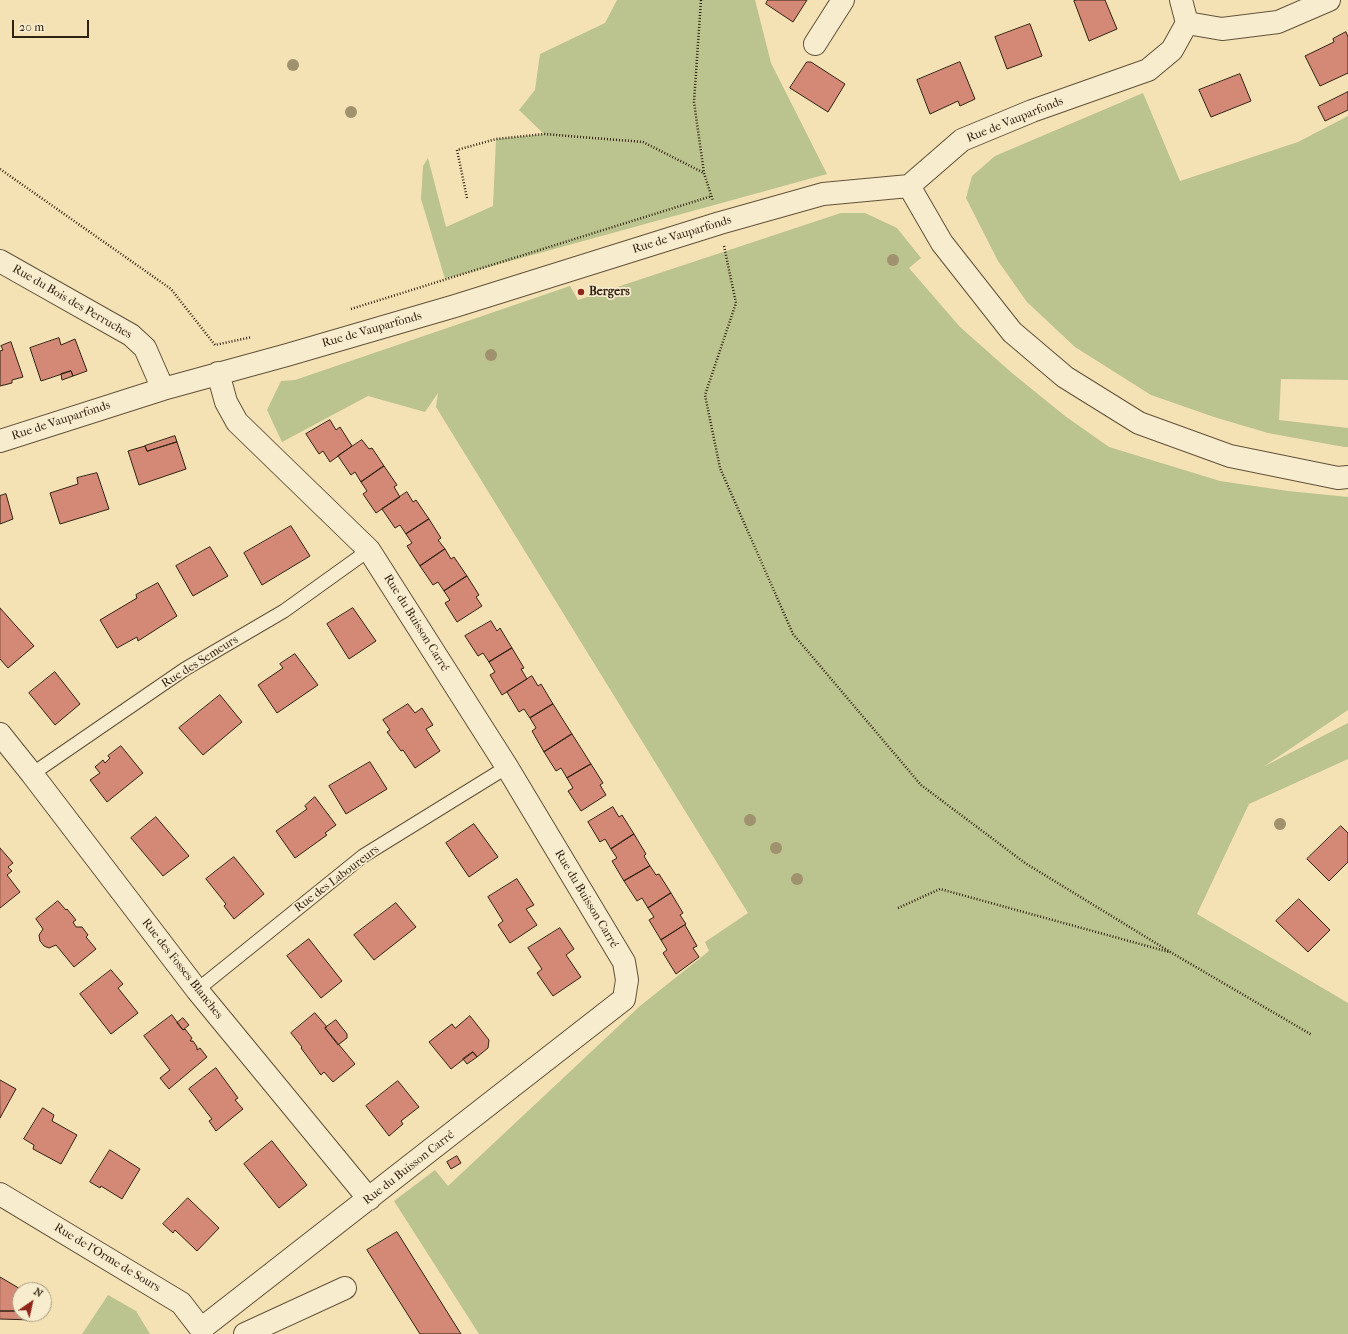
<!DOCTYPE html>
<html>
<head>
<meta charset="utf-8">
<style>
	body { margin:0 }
	#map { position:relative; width:1348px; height:1334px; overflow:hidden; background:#f4e1b4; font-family:"IM FELL French Canon",serif }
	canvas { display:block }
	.north { position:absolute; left:12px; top:1282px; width:40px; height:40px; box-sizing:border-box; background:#f8ecce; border:1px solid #a99b83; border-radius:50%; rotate:34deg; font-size:11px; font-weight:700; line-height:16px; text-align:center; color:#322212 }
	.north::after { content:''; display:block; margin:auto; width:14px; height:18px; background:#8f2418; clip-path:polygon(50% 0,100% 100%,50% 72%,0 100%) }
	.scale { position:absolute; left:12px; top:20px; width:77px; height:18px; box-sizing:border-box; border:2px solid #322212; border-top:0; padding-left:5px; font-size:12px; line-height:14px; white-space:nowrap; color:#322212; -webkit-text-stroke:3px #f8ecce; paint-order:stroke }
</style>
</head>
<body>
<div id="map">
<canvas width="1348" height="1334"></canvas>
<div class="north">N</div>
<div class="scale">20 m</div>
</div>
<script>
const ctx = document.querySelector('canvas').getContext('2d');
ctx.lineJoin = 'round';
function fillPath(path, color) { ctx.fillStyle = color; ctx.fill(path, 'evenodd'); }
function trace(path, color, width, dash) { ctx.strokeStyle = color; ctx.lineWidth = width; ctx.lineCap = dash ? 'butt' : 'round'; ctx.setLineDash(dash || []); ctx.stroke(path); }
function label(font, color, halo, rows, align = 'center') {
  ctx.font = font + ' "IM FELL French Canon",serif'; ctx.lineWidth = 3.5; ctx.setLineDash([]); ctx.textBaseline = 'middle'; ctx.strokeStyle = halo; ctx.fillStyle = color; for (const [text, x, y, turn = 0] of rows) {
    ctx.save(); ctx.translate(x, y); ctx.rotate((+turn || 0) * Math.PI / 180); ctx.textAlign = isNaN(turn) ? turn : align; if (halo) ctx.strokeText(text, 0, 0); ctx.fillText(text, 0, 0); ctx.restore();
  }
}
fillPath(new Path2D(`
	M617,0H755L771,63L827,174L445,279L421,199L423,166L428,158L446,227L493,206L496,139L544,134L519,110L535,90L540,54L605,23Z
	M1143,93L1180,181L1298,142L1348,116V380L1281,379L1279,420L1348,428V447H1344L1268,433L1214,417L1151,395L1075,347L1027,302L998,261L966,198L972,176L995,156Z
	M841,213H865L897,228L921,258L909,268L960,327L1012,373L1065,416L1109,447L1220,481L1288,491L1348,497V710L1263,767L1348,723V759L1249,804L1197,914L1348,1003V1334H479L394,1201L435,1170L448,1186L640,1006L709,951L705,942L748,913L436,407L438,393L425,412L368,396L282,442L267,410L281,381L295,380L570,286L578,300Z
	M108,1295L136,1311L150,1334H82Z`), '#bbc38e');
const building = new Path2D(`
	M768,0H807L793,22L766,4Z
	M1077,0H1105L1117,29L1089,41L1074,1Z
	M1030,24L1042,56L1007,69L995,37Z
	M1346,32L1348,37V73L1320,86L1305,56L1334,42L1333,39Z
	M807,62H811L845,84L828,112L790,88Z
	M960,62L975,99L960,106L958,101L930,114L917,80Z
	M1240,74L1251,101L1211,117L1199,90Z
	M1348,92V110L1325,121L1318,107Z
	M59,338L61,345L75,339L87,371L73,376L71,371L41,381L30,348Z
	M11,342L23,377L12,380V383L0,386V351L3,350L1,346Z
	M71,371L73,376L62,380L61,374Z
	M330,420L336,430L340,427L352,446L330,462L323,451L319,454L306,434Z
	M175,436L177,442L147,451L145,446Z
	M362,440L369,449L372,448L384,466L361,482L355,472L351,475L338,456Z
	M177,442L186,469L139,485L128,451L145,446L147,451Z
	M384,466L397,485L394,487L400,497L376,513L363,494L367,491L361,482Z
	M97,473L109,509L60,524L50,493L78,484L77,478Z
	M407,492L413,502L416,500L429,519L406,534L400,525L395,528L382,509Z
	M6,494L13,519L0,524V496Z
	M429,519L441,538L438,540L445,549L420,566L407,546L412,543L406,534Z
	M291,526L310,556L262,585L244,553Z
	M210,547L228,576L193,596L176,566Z
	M445,549L451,559L454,557L467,576L444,591L438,582L433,585L420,566Z
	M467,576L479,595L476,597L482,606L457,622L445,603L450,600L444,591Z
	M158,583L177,616L138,641L137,637L117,648L100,620L137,598L136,595Z
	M0,608L34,646L8,668L0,659Z
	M353,608L376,641L349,659L327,624Z
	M491,621L497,631L500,628L512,648L489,662L483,653L478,656L465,636Z
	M512,648L524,668L521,669L527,679L502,695L490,675L495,672L489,662Z
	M295,654L318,685L277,713L258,685L283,668L280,664Z
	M55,672L80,704L55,725L29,693Z
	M532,676L538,686L541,684L553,704L530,718L524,709L519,712L507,692Z
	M220,695L242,722L203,755L179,728Z
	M408,704L415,713L422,708L433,725L426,729L440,751L415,768L403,750L401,751L387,732L390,730L383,720Z
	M553,704L572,734L544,752L532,731L536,728L530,718Z
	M572,734L591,764L567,778L561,768L556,771L544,752Z
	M121,746L143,773L107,802L90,780L100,773L95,767L103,760L105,763L110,758L108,756Z
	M370,762L387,789L346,814L329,786Z
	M591,764L603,783L600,785L606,795L581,811L568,791L573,788L567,778Z
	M315,797L336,825L325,833L327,835L295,858L276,831L307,809L305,806Z
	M613,807L619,817L622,815L634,834L611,849L605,839L600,842L588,822Z
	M156,817L189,856L163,876L131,838Z
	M474,824L498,857L469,877L446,843Z
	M1341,826L1348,833V862L1329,881L1307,859Z
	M634,834L646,854L644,856L650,866L624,881L612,861L617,858L611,849Z
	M0,848L13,863L8,867L12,871L7,875L20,892L0,908Z
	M234,857L264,894L234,919L224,906L226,904L206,879Z
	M650,866L656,875L659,874L671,893L648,908L642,898L637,901L624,881Z
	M517,879L534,905L526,909L537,925L510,943L498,925L503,921L488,897Z
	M671,893L683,913L680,915L686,924L661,940L649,920L654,917L648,908Z
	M1299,899L1330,930L1308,952L1276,921Z
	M58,901L66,910L67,909L76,920L73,922L76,927H82L88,935L86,937L96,949L74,967L56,945L49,948L44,946L40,941L39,935L43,929L36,919Z
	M396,903L416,927L374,960L354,935Z
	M685,925L697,946L693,948L699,957L676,974L663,953L667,950L661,940Z
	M560,928L574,949L566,955L581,977L553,996L537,973L542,969L528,948Z
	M309,939L342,981L321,998L287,956Z
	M111,970L123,984L118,988L138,1013L111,1034L80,994Z
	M315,1013L327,1027L325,1028L355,1064L333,1082L324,1072L321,1075L301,1048L302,1047L291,1033Z
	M172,1015L183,1030L185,1029L192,1038L190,1041H193L197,1047V1050L200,1048L207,1057L169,1089L160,1078L170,1070L144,1036Z
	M470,1016L489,1040L488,1048L477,1057L473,1052L451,1069L429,1042L452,1024L455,1028Z
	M183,1018L189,1025L183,1030L177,1023Z
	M336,1020L347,1034V1038L338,1045L325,1028Z
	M473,1052L477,1057L467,1064L463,1059Z
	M216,1068L238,1098L235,1100L243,1109L216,1131L209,1121L212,1119L189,1089Z
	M0,1080L16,1089L0,1118Z
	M398,1081L419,1107L401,1121L403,1124L389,1136L366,1106Z
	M43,1108L54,1115L52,1121L77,1135L61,1164L33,1149L34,1145L24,1139Z
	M272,1141L307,1185L279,1208L244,1164Z
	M110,1150L140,1169L122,1199L101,1186L100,1188L90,1182Z
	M457,1156L461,1163L451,1169L447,1162Z
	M188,1198L219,1228L197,1251L175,1230L173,1233L163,1224Z
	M397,1232L461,1334H420L367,1250Z
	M0,1277L22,1290H20V1311H0Z
	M0,1311H20V1314H32V1320L0,1319Z`);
fillPath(building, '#d48977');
trace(building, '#322212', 1);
const lane = new Path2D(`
	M32,774L185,669L284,611L369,550
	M197,990L363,856L507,767`);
const street = new Path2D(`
	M1181,0L1187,23
	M1187,23L1222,29L1278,22L1329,0
	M815,44L843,0
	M909,186L942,243L1012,332L1065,377L1139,423L1230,456L1338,478L1348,477
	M0,261L131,335L145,348L163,389
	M0,441L163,389L287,355L455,306L720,223L823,194L909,186L962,140L1032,111L1148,70L1172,50L1187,23
	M0,734L32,774L197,990L369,1199
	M0,1194L181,1303L201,1329L202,1334
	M201,1329L624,999L627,980L624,962L507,767L369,550L237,422L226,402L218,373
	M245,1334L345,1288`);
trace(lane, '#62523a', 15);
trace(street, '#62523a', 24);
trace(new Path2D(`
	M701,0L694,102L704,173L713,201
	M0,169L171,289L215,345L252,337
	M467,198L457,150L496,139L544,134L643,142L704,173
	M724,246L736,303L705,395L720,468L793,634L921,785L1025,863L1172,953L1312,1035
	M351,309L712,196
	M898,908L940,889L1169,952`), '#322212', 2.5, [1, 2]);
trace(lane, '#f8ecce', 13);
trace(street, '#f8ecce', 22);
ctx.fillStyle = '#a0926f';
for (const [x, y] of [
	[293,65],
	[351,112],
	[893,260],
	[491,355],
	[750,820],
	[1280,824],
	[776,848],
	[797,879]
]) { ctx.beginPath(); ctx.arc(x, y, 6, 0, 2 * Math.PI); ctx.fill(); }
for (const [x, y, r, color] of [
	[581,292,4,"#8f2418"]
]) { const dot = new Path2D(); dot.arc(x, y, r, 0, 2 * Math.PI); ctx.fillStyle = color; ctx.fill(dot); trace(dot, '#f8ecce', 1.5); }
label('12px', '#322212', '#f8ecce', [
	["Rue de Vauparfonds",1015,120,-22],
	["Rue de Vauparfonds",682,235,-17],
	["Rue du Bois des Perruches",72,302,30],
	["Rue de Vauparfonds",372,330,-16],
	["Rue de Vauparfonds",61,421,-18],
	["Rue du Buisson Carré",416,623,58],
	["Rue des Semeurs",200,662,-32],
	["Rue des Laboureurs",337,879,-37],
	["Rue du Buisson Carré",586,899,59],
	["Rue des Fosses Blanches",182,969,52],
	["Rue du Buisson Carré",409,1168,-38],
	["Rue de l'Orme de Sours",107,1258,31]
]);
label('bold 12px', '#322212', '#f8ecce', [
	["Bergers",589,292]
], 'left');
</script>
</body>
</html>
